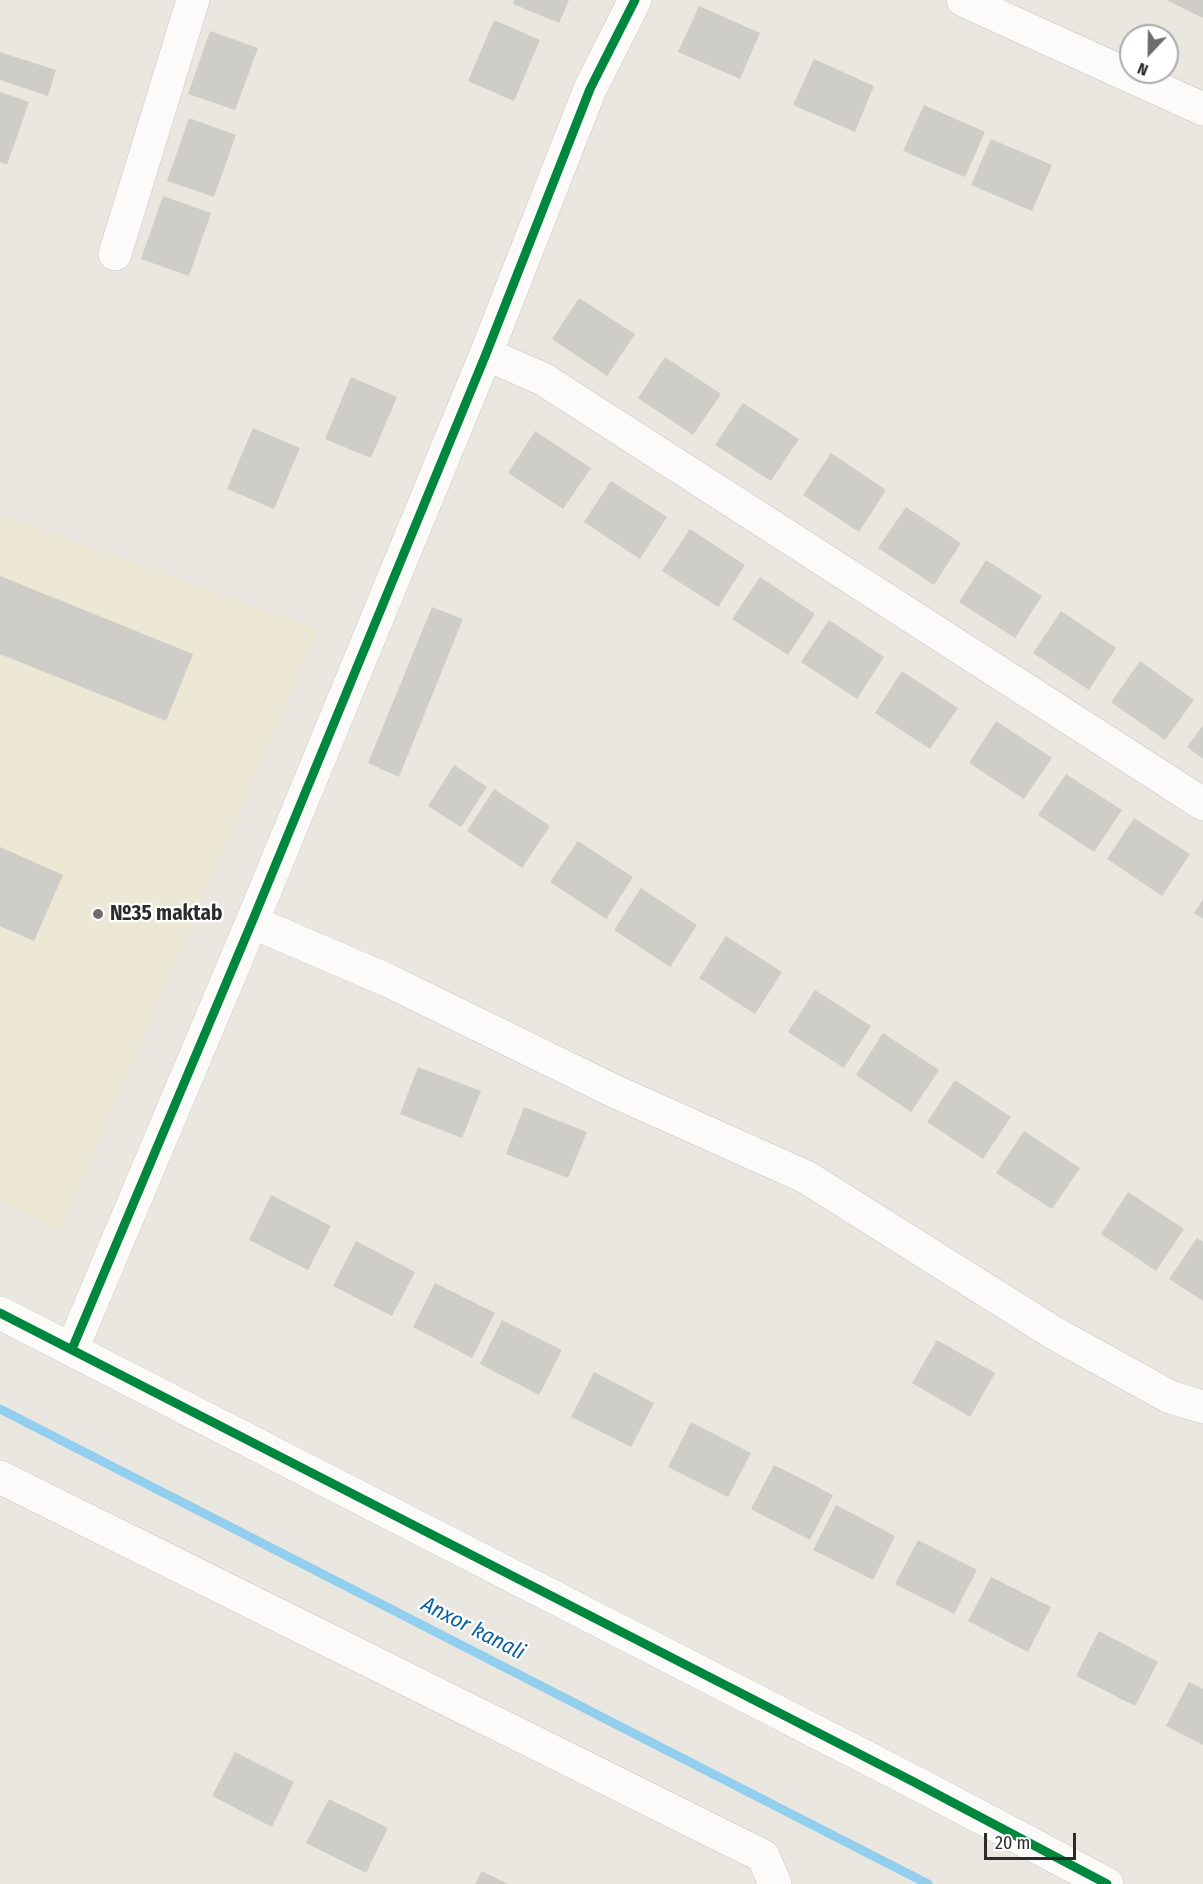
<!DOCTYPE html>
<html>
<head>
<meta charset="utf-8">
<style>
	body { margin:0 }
	#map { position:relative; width:1203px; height:1884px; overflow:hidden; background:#eae7e1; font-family:"Fira Sans Condensed",sans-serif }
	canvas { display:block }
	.north { position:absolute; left:1119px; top:24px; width:60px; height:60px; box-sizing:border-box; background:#fff; border:2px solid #aaa; border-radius:50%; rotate:202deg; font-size:16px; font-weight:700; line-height:24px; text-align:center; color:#2b2b2b }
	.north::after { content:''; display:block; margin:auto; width:21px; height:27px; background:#6e6d6b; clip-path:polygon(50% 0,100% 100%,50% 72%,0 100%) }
	.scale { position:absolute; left:984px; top:1833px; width:92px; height:27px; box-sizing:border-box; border:3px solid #2b2b2b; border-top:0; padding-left:8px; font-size:18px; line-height:21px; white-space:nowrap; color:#2b2b2b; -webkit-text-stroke:4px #fff; paint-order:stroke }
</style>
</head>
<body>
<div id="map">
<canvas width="1203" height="1884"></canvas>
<div class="north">N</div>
<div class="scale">20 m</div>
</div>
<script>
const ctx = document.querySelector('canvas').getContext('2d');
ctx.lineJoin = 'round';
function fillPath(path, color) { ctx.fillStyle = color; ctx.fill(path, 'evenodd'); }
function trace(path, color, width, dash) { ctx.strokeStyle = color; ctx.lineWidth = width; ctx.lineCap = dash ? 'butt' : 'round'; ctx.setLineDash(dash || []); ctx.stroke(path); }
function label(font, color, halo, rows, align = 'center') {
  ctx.font = font + ' "Fira Sans Condensed",sans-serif'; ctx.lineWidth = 4.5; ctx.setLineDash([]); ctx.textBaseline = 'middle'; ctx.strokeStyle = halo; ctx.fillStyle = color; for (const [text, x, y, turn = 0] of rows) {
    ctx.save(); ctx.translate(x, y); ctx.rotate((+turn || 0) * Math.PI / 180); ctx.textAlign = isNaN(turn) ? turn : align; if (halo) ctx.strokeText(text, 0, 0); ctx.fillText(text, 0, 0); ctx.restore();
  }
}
fillPath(new Path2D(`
	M3,515L318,629L60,1231L0,1200V524Z`), '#ede7d5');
trace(new Path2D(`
	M0,1409L928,1884`), '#92ceee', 9);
fillPath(new Path2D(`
	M514,0H569L559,23L513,4Z
	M1167,0H1203V18Z
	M699,6L760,33L740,79L678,52Z
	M494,20L540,40L514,101L468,81Z
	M210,31L258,48L235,110L188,94Z
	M0,52L56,70L48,96L0,80Z
	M814,59L874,86L855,132L793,105Z
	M0,92L29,102L7,165L0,162Z
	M924,105L985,132L965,177L903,151Z
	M189,118L236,135L214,197L167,181Z
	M991,139L1052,165L1032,211L971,185Z
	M163,196L211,213L189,276L141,259Z
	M579,298L635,334L607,376L552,339Z
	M665,357L721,394L693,435L638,398Z
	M351,377L397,397L371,458L325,439Z
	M743,403L799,439L771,481L715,445Z
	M253,428L300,448L274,509L227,489Z
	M535,431L591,468L563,509L508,473Z
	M831,453L886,490L859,532L803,495Z
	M611,481L667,517L640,559L584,522Z
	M906,507L961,543L934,585L878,548Z
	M690,529L745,565L718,607L662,571Z
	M986,560L1042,596L1015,638L959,602Z
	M0,576L193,654L166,721L0,654Z
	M760,577L815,614L788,655L732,619Z
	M432,607L463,619L399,777L368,763Z
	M1061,611L1116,648L1089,690L1033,653Z
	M829,620L884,657L857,699L801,662Z
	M1140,661L1194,700L1165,740L1111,702Z
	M902,671L958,708L930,749L875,713Z
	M996,721L1052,758L1024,799L969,763Z
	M1203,725V759L1187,747Z
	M454,765L487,787L461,827L428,806Z
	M1066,774L1122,810L1094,852L1038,815Z
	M494,789L550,826L522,868L467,831Z
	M1134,818L1190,854L1162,896L1107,859Z
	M578,841L633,877L606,919L550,882Z
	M0,847L63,875L34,941L0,926Z
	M641,888L697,925L670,967L614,930Z
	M1203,899V919L1194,913Z
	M726,936L782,972L755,1014L699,978Z
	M815,990L871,1026L844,1068L788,1032Z
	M883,1033L939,1070L911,1112L856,1075Z
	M418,1067L481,1091L462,1138L400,1114Z
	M955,1080L1011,1117L983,1159L927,1122Z
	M524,1107L587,1132L568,1178L506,1154Z
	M1024,1131L1080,1168L1052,1209L996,1173Z
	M1128,1192L1184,1229L1156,1271L1101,1234Z
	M271,1195L331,1226L308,1270L249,1240Z
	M1197,1238L1203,1242V1301L1169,1279Z
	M356,1241L415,1272L392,1316L333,1286Z
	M435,1283L495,1313L472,1358L413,1327Z
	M502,1320L562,1350L539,1395L480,1364Z
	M937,1340L995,1373L970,1417L912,1383Z
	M594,1372L654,1403L631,1447L571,1417Z
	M691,1422L751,1453L728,1497L668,1467Z
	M774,1465L833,1495L810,1540L751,1509Z
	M836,1505L895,1536L873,1580L813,1550Z
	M918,1540L977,1570L954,1614L895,1584Z
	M991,1577L1051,1607L1028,1652L968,1621Z
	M1099,1631L1158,1662L1135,1706L1076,1676Z
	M1189,1682L1203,1689V1745L1166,1726Z
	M235,1752L294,1782L272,1827L212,1796Z
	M329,1799L388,1828L366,1873L306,1843Z
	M482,1871L508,1884H475Z`), '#cfcdc8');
const minor = new Path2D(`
	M963,0L1203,109
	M115,254L193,0
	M486,354L543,379L1203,804
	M252,922L387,980L614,1091L806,1177L1054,1333L1170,1397L1203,1407
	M0,1313L912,1781L1107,1884
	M72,1349L252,922L486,354L590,89L635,0
	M0,1477L763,1856L775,1884`);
trace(minor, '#c7c6c6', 34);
trace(minor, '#fcfbfa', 33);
trace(new Path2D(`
	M0,1313L912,1781L1107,1884
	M72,1349L252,922L486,354L590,89L635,0`), '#00873e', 9);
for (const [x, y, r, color] of [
	[98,914,6,"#6e6d6b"]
]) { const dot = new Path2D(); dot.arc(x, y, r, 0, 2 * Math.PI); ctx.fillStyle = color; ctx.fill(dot); trace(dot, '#fff', 2); }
label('bold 21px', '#2b2b2b', '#fff', [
	["№35 maktab",110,914]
], 'left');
label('italic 22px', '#0860a3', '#fff', [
	["Anxor kanali",473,1629,27]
]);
</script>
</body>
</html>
